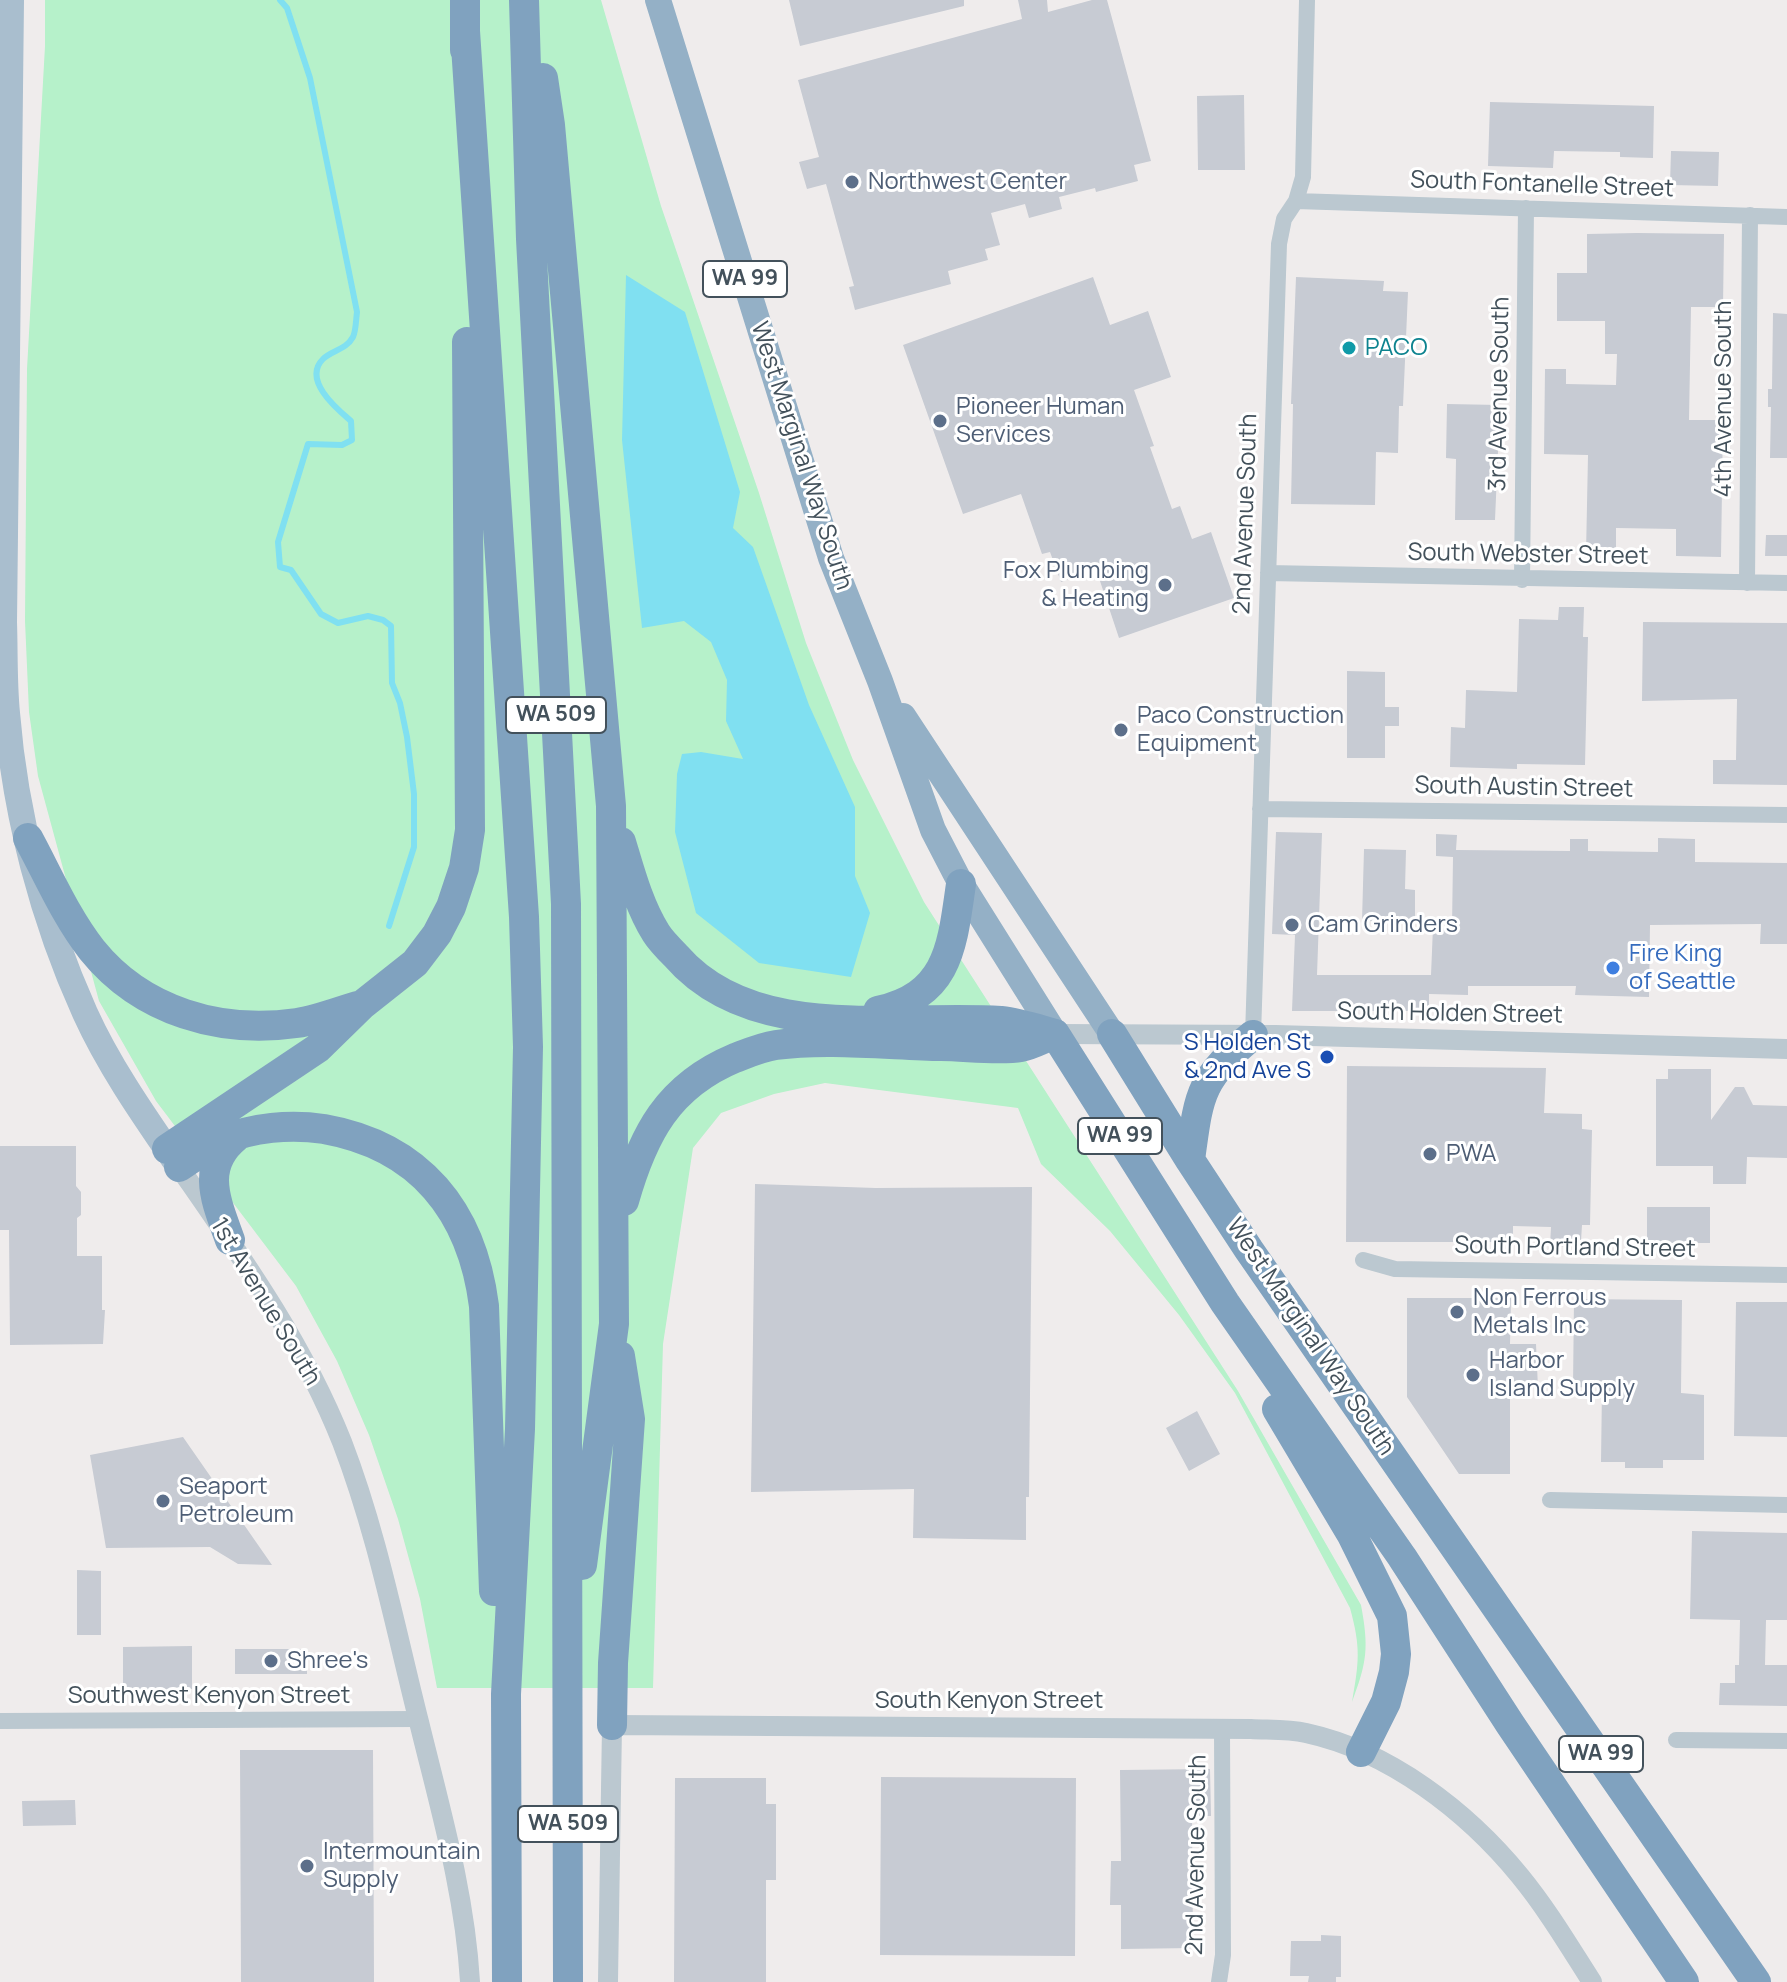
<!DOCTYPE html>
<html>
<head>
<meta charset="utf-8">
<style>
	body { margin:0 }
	canvas { display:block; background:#efecec }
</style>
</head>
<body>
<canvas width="1787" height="1982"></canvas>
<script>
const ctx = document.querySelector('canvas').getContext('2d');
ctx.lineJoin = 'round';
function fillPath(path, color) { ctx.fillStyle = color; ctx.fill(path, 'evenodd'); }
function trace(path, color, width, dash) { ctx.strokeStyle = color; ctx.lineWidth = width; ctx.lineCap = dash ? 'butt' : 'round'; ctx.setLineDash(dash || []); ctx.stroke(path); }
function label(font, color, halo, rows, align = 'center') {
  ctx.font = font + ' Manrope,sans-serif'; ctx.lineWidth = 6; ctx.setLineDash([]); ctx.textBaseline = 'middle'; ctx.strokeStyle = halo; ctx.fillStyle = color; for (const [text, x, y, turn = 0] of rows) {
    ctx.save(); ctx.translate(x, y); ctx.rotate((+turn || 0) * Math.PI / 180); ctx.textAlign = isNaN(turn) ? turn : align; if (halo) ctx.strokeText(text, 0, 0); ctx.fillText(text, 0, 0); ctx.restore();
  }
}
fillPath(new Path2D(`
	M45,0H601L661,206L759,493L806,643L853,760L924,902L1238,1391L1361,1605C1369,1648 1367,1662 1352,1702C1359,1662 1361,1648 1350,1608L1235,1393L1179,1315L1110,1231L1041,1164L1018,1108L825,1083L774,1094L721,1113L693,1148L663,1344L653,1688H437L420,1599L398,1519L369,1435L337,1361L296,1286L156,1101L99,1001L38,776L29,712L25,621L27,369L45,46Z`), '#b6f1ca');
fillPath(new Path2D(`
	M626,275L685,312L740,492L733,528L753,547L809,705L855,807V876L870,913L851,977L759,963L696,913L675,832L677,774L682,754L701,752L743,759L726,721L727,680L711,642L684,621L642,628L622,440Z`), '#80e0f1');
trace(new Path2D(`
	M280,0L287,8L310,78L357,312C356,319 356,331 353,337C346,350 332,350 323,359C302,380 337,409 351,421L352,440L342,445L308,444L278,542L280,567L291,570L321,614L338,623L368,616L383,620L391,626L392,683L400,703L407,737L414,794V847L389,926`), '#80e0f1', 6);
fillPath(new Path2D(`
	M789,0H964V6L800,46Z
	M1018,0H1047L1048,12L1092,0H1107L1151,161L1134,165L1138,181L1096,192L1095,188L1059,197L1062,209L1029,218L1025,204L991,213L1000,245L985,249L988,260L948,271L951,284L855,310L849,287L854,286L826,184L807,189L799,162L819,157L798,80L1022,19Z
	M1244,95L1245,170H1198L1197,96Z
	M1490,102L1654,106L1653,158L1620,157V152L1554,151L1553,168L1488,166Z
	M1671,151L1719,152L1718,186L1670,185Z
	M1637,233L1724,234L1723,307H1691L1689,420H1723L1721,557L1676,556V529L1616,528V554H1586L1588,455L1544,454L1545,369H1566V384L1616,385L1617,354H1605V321H1557V273H1587V234Z
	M1093,277L1110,325L1148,311L1171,377L1134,390L1154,446L1150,447L1172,509L1180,506L1192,539L1211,532L1234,598L1119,638L1096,569L1061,582L1050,552L1042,554L1021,494L963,514L903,345Z
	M1296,277L1384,281L1383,291L1408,292L1403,406H1399L1398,453L1376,452L1375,505L1291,504L1293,404H1291Z
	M1773,313L1787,314V458H1770L1771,407H1768V389H1772Z
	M1447,404L1500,405L1495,520H1455L1456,459L1446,458Z
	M1766,535H1787V556H1765Z
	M1559,607H1584L1583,637H1588L1585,765L1517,764V769L1450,767L1451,727L1465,728L1466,690L1517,692L1519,619L1558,620Z
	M1643,622L1787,623V785L1713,784V760H1736L1737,699L1642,701Z
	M1347,671L1385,672V707H1399V726H1385V758H1347Z
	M1276,832L1322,833L1317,975H1431L1433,927L1452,928L1453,857L1436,856V834L1457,835L1456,850L1570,851V839H1588V851L1658,852V838L1695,839V862L1787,863V944H1760L1761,924L1650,925L1649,997L1575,995L1576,986H1468V995L1429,994V1011H1292L1295,935L1272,934Z
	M1364,849L1406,850L1405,889L1415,890V922L1362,921Z
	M1347,1066L1546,1068L1544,1113L1582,1114V1129L1592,1130L1590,1225H1582L1581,1241H1570V1247L1550,1246L1551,1227L1513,1226V1242H1346Z
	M1668,1069H1711V1120L1735,1087H1744L1753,1105L1787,1106V1158L1747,1157L1746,1184H1713V1166H1656V1079H1668Z
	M0,1146H76V1186L81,1192V1215L77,1218V1256H102V1310H105L103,1344L10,1345L9,1230H0Z
	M755,1184L876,1188L1032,1187L1029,1497H1026V1540L913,1538L914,1489L751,1492Z
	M1647,1207H1710V1243H1647Z
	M1407,1298H1511L1510,1344H1536L1538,1388H1510V1474H1459L1407,1397Z
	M1574,1299L1682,1300L1681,1393L1704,1395V1460H1663V1468H1625V1462H1601L1602,1388L1573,1387Z
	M1736,1302H1787V1437L1734,1436Z
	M1197,1411L1220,1454L1189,1471L1166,1428Z
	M183,1437L272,1565L238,1564L210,1547L106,1548L90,1455Z
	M1692,1531L1787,1533V1620H1766L1765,1665H1787V1706L1719,1705L1720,1683H1735V1665H1739L1740,1620L1690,1619Z
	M77,1570L101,1571V1635H77Z
	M192,1646V1689L123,1690V1647Z
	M235,1649H307V1674H235Z
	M240,1750H373L374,1982H241Z
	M1210,1769L1211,1816H1192L1193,1948L1121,1949V1905H1110L1111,1861H1121L1120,1770Z
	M881,1777L1076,1778L1075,1956L880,1955Z
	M675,1778H766V1804H776V1880H766V1982H674Z
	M75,1800L76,1825L23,1826L22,1801Z
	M1321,1935L1341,1936V1977H1336V1982H1308L1309,1976H1290L1291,1941H1321Z`), '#c7cbd3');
trace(new Path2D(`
	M1296,201L1787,217
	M1268,573L1787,583
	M1522,580L1526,208
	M1747,583L1750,215
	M1260,809L1787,815
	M1253,1035L1279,244L1284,219L1296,201L1303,177L1307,0
	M1363,1260L1395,1269L1787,1275
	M1550,1500L1787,1505
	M0,1721L418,1719
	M1676,1740L1787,1741
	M1219,1982L1223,1955L1222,1729`), '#bbc8d0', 16);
trace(new Path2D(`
	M1055,1034L1275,1035L1787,1049
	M179,1167C240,1255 302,1341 342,1442C377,1533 395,1627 419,1722C440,1808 465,1893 470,1982
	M608,1982L612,1725L1251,1729C1269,1730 1288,1729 1306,1733C1389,1751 1467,1811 1520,1876C1547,1909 1569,1946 1592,1982`), '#bbc8d0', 20);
trace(new Path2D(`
	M11,0L4,622C5,652 4,683 7,713C15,815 43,920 85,1013C109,1066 144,1116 177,1164`), '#a9bece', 26);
trace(new Path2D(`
	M658,0L831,558L880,681L933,830L961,884L1055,1034
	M903,716L1112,1034`), '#94b0c6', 26);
trace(new Path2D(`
	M465,0V50
	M524,0L531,239L566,904L568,1982
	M465,31L524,917L528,1047L520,1429L506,1694L507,1982
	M543,78L550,125L611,806L614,1324L582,1565
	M28,838C48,875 66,917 92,950C142,1012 221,1034 297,1023C317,1020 337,1012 357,1006
	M621,842C630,872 639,906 656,933C661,941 669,949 676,956C753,1045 896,1014 1001,1021C1019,1023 1037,1029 1055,1034
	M878,1011C949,995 952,947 961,884
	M1055,1034L1225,1303L1402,1557L1510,1724L1684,1982
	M1112,1034L1190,1160L1249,1250L1756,1982
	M167,1149L318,1048L362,1005L415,963L437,934L451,907L464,868L470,830L467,342
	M1190,1160C1199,1094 1199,1079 1253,1035
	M179,1167C193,1158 207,1147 221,1141C252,1127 291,1124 324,1129C420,1146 472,1211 484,1306L494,1591
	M624,1201C643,1134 668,1086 735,1058C748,1053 762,1047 776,1045C824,1038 891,1045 941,1046C965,1046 998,1051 1021,1047C1032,1045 1044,1038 1055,1034
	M230,1240C217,1203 199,1167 236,1137
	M1277,1409L1352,1535L1392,1616L1396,1654L1394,1672L1386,1702L1361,1752
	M612,1725L613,1663L630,1419L620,1356`), '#80a2bf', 30);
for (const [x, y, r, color] of [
	[852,182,8,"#5c6f8a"],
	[1349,348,8,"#0f9aa8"],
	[940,421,8,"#5c6f8a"],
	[1165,585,8,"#5c6f8a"],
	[1121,730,8,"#5c6f8a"],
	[1292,925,8,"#5c6f8a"],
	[1613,968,8,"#3f7fe0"],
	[1327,1057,8,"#1a4fb4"],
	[1430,1154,8,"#5c6f8a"],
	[1457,1312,8,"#5c6f8a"],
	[1473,1375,8,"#5c6f8a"],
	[163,1501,8,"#5c6f8a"],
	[271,1661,8,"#5c6f8a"],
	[307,1866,8,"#5c6f8a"]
]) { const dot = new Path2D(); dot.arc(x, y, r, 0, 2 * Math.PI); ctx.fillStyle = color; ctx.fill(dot); trace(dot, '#fff', 3); }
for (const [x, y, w] of [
	[745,279,84],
	[556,715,100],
	[1120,1136,84],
	[1601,1754,84],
	[568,1824,100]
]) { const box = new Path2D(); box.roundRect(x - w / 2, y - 18, w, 36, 6); ctx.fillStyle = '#fff'; ctx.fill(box); trace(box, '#43515b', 2); }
label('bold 22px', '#43515b', null, [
	["WA 99",745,279],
	["WA 509",556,715],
	["WA 99",1120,1136],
	["WA 99",1601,1754],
	["WA 509",568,1824]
]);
label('24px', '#4e5e75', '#fff', [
	["Northwest Center",868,182],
	["Pioneer Human",956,407],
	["Services",956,435],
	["Fox Plumbing",1149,571,"right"],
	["& Heating",1149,599,"right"],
	["Paco Construction",1137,716],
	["Equipment",1137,744],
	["Cam Grinders",1308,925],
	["PWA",1446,1154],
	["Non Ferrous",1473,1298],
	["Metals Inc",1473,1326],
	["Harbor",1489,1361],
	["Island Supply",1489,1389],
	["Seaport",179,1487],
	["Petroleum",179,1515],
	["Shree's",287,1661],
	["Intermountain",323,1852],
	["Supply",323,1880]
], 'left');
label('24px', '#43515b', '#fff', [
	["South Fontanelle Street",1542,185,2],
	["3rd Avenue South",1500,394,-89],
	["4th Avenue South",1724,399,-90],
	["West Marginal Way South",801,456,72],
	["2nd Avenue South",1246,514,-88],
	["South Webster Street",1528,555,1],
	["South Austin Street",1524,788,1],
	["South Holden Street",1450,1014,1],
	["South Portland Street",1575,1248,1],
	["1st Avenue South",265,1302,59],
	["West Marginal Way South",1310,1337,56],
	["Southwest Kenyon Street",209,1696],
	["South Kenyon Street",989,1701],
	["2nd Avenue South",1197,1855,-89]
]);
label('24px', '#0d838f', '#fff', [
	["PACO",1365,348]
], 'left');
label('24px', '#366cbe', '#fff', [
	["Fire King",1629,954],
	["of Seattle",1629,982]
], 'left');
label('24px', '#164399', '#fff', [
	["S Holden St",1311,1043],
	["& 2nd Ave S",1311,1071]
], 'right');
</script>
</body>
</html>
